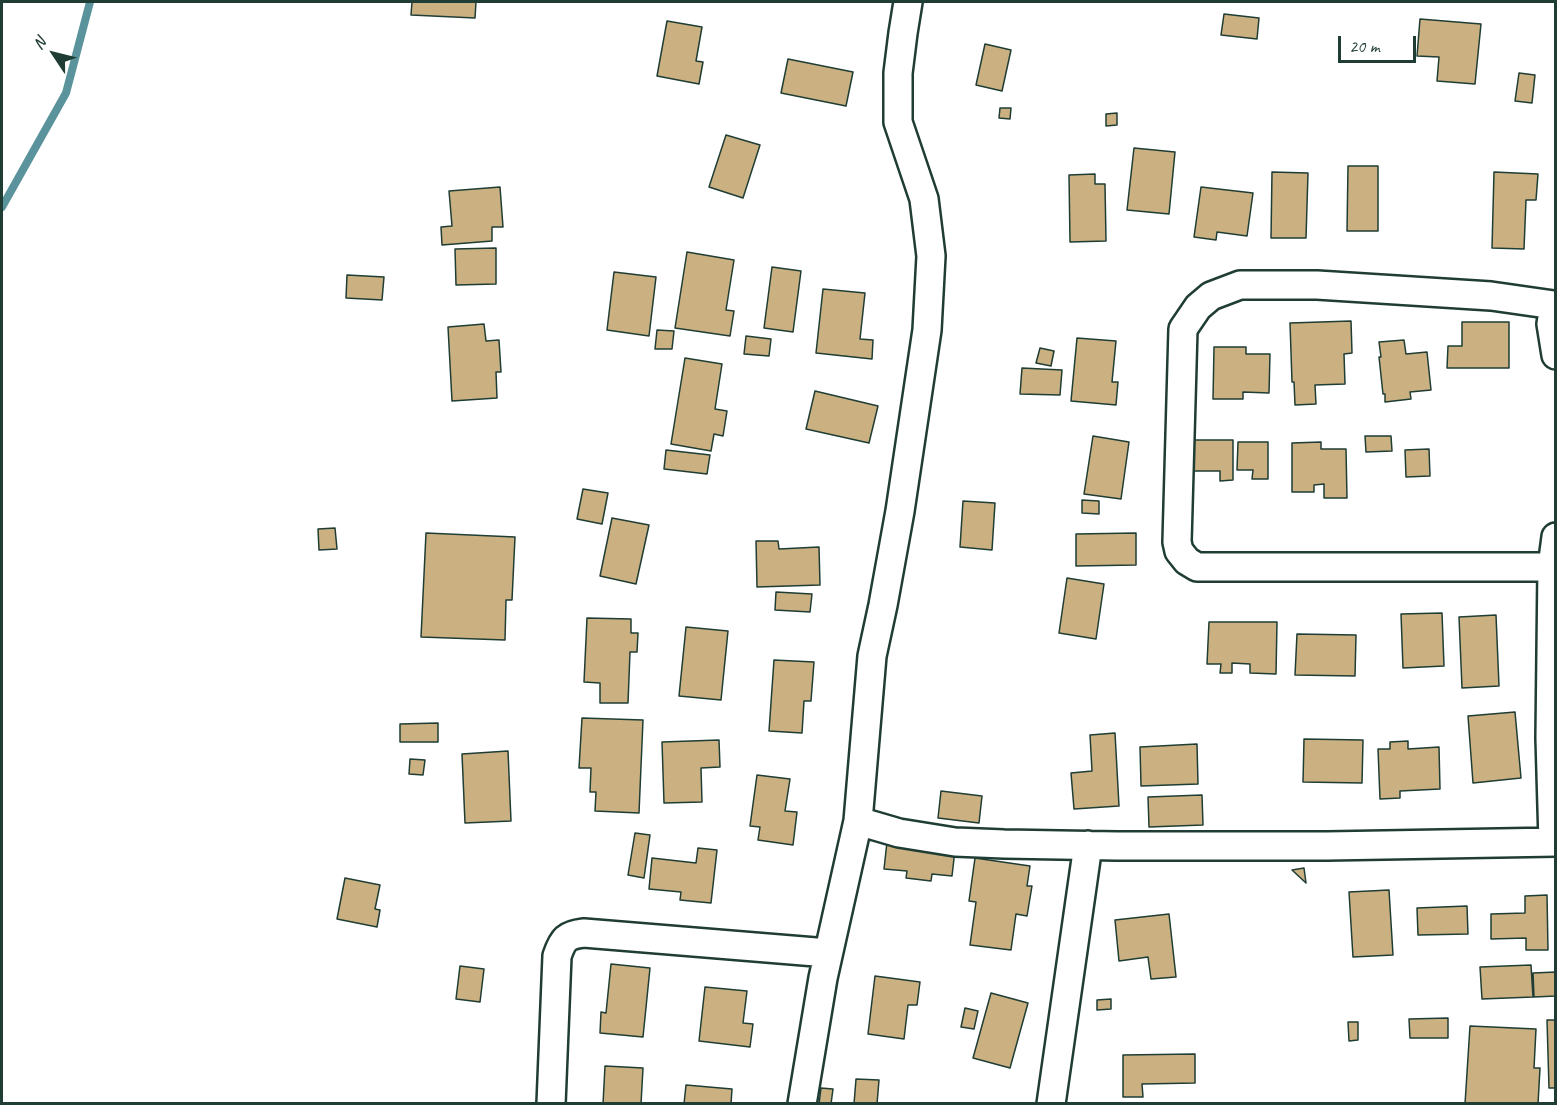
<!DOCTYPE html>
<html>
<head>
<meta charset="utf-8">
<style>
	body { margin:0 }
	#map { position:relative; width:1557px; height:1105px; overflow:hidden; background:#fff; font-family:Caveat,sans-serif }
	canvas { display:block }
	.frame { position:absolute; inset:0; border:3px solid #1f3d34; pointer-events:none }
	.north { position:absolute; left:24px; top:24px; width:60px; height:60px; -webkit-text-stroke:4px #fff; paint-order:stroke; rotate:305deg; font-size:16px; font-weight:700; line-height:24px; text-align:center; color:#1f3d34 }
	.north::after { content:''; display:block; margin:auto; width:21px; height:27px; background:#1f3d34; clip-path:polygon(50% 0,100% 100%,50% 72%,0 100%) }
	.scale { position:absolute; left:1338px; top:36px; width:78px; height:27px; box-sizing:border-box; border:3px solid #1f3d34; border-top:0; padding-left:8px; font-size:18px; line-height:21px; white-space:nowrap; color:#1f3d34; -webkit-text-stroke:4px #fff; paint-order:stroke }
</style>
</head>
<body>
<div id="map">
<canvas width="1557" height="1105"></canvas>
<div class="frame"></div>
<div class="north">N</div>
<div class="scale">20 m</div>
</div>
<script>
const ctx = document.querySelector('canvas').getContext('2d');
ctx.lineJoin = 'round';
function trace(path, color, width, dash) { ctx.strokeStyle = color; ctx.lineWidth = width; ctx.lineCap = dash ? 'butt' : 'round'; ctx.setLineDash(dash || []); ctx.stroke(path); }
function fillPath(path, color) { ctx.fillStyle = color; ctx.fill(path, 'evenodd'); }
trace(new Path2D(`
	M2,207L66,93L90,2`), '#5a939b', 8);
const building = new Path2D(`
	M412,2H476L475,18L411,15Z
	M1224,14L1259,18L1257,39L1221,35Z
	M1420,19L1481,24L1475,84L1437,81L1439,57L1417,56Z
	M667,21L702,27L696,61L703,62L699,84L657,76Z
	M985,44L1011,50L1002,91L976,85Z
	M788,59L853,72L846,106L781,93Z
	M1519,73L1535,75L1532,103L1515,101Z
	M1000,108H1011L1010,119L999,118Z
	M1117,113V125L1106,126V114Z
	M726,135L760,145L743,198L709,187Z
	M1134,148L1175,152L1169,214L1127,210Z
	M1348,166H1378V231H1347Z
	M1272,172L1308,173L1306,238H1271Z
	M1494,172L1538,174L1536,200H1526L1524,249L1492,248Z
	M1095,174V184H1105L1106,241L1070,242L1069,175Z
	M500,187L503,227H492V241L442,245L441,227L452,226L449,191Z
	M1201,187L1253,193L1247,236L1217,232L1216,240L1194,237Z
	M496,248V284L456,285L455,249Z
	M687,252L734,260L726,310L734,311L730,336L675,328Z
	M772,267L801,271L793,332L764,328Z
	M614,272L656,277L649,336L607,330Z
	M347,275L384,277L382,300L346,298Z
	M823,289L865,293L860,339L873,340L872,359L816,353Z
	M1351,321L1352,353L1344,354L1345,384L1315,385L1316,404L1295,405L1294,382H1292L1290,323Z
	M1462,322H1509V368H1447L1448,346H1462Z
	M484,324L486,341L499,340L501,372H496L497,398L452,401L448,327Z
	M657,330L674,331L672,349H655Z
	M746,336L771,339L769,356L744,354Z
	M1077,338L1116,341L1112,382H1118L1116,405L1071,401Z
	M1404,340L1406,354L1427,352L1431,390L1410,392L1411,399L1385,402V394H1383L1379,357H1381L1379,342Z
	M1214,347H1246V354H1270L1269,393L1243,392V399H1213Z
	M1040,348L1054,351L1051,366L1036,363Z
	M685,358L722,364L715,409L727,411L723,436L714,434L711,451L671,444Z
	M1022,368L1062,370L1060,395L1020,394Z
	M815,391L878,406L869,443L806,429Z
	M1093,436L1129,442L1121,499L1084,494Z
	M1365,436H1391L1392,451L1366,452Z
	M1194,440H1233V480L1220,481V471H1194Z
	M1238,442H1268V479H1252L1253,470H1237Z
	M1321,442V449H1346L1347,498H1324V484L1314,485V492H1292V443Z
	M1429,449L1430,476L1406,477L1405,450Z
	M666,450L710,455L707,474L664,469Z
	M583,489L608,493L602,524L577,519Z
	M1082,500L1099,501V514L1082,513Z
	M963,501L995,503L992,550L960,547Z
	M612,518L649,525L636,584L600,576Z
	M335,528L337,549L319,550L318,529Z
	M426,533L515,537L512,600H506L505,640L421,637Z
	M1136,533V565L1076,566V534Z
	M756,541H778L779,549L819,547L820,585L757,587Z
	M1067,578L1104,584L1096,639L1059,633Z
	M776,592L812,594L810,612L775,610Z
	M1442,613L1444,666L1403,668L1401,614Z
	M1496,615L1499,686L1462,688L1459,617Z
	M587,618L631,619V633H638L637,652H630L628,703H600V683L584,682Z
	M1209,622H1277L1276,674L1250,673V664L1232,663V673H1220L1221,664H1207Z
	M686,627L728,631L721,700L679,696Z
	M1297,634L1356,635L1355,676L1295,675Z
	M774,660L814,662L811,701H804L802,733L769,731Z
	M1515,712L1521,778L1473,783L1468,716Z
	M582,718L643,720L639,813L595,811L596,792H590L591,768H579Z
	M438,723V742H400V724Z
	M1115,733L1119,806L1074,809L1071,773L1092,771L1090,735Z
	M1304,739L1363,740L1362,783L1303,782Z
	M719,740L720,767L701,768L702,802L664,803L662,742Z
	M1408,741V749L1439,747L1440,789L1400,791V798L1380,799L1378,749H1390V742Z
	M1197,744L1198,784L1141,786L1140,747Z
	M508,751L511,821L465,823L462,754Z
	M410,759L425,760L423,775L409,774Z
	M757,775L790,779L785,811L797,812L793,845L758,840L760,827L750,826Z
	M941,791L982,796L979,823L938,818Z
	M1202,795L1203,825L1149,827L1148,797Z
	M635,833L650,835L644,878L628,875Z
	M887,842L955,850L952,876L932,874L931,881L906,878L907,871L884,869Z
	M698,848L717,850L711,903L680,900L681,892L649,889L652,858L696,863Z
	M975,858L1030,866L1027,886H1032L1027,916L1016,914L1011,950L970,945L976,902L969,901Z
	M1304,868L1306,883L1292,870Z
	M345,878L380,885L375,909L380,910L377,927L337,919Z
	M1389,890L1393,955L1353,957L1349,892Z
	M1547,895L1548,950H1526V938L1491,939V914L1525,913V896Z
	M1467,906L1468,934L1418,935L1417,908Z
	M1169,914L1176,977L1151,979L1148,957L1119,961L1115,920Z
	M611,964L650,968L643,1037L600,1033L601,1012L606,1013Z
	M1531,965L1533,997L1482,999L1480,967Z
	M460,966L484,969L480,1002L456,999Z
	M1556,972V996L1534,997L1533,973Z
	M875,976L920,982L917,1005H908L904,1039L868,1034Z
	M705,987L747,991L743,1023L753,1024L750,1047L699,1041Z
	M991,993L1028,1003L1010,1068L973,1058Z
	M1111,999V1009L1097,1010V1000Z
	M965,1008L978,1011L974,1029L961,1027Z
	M1448,1018V1038H1410L1409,1019Z
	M1547,1020H1556V1088H1549Z
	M1348,1022H1358V1040L1349,1041Z
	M1470,1026L1536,1029L1534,1068H1540L1538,1104H1465Z
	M1195,1054V1083L1142,1084L1143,1097H1123V1055Z
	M605,1066L643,1068L641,1104H603Z
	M856,1079L879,1080L877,1104H854Z
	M686,1085L732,1089L731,1104H684Z
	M821,1088L833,1089L831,1104H819Z`);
fillPath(building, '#cbb181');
trace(building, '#1f3d34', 1.5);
const minor = new Path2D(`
	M1552,567H1197L1187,561L1179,551L1177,542L1183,329L1198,307L1211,296L1240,285H1317L1491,296L1554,305L1551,324L1556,355
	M858,821L899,833L955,842L1004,844L1117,846H1327L1556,842
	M1553,842L1550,738L1552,567L1556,537
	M551,1104L557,956C563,939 566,935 584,933L828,953
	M802,1104L823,978L858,821L872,656L883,605L900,511L927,330L931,256L924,199L898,122V73L903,33L908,2
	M1051,1104L1088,845`);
trace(minor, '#1f3d34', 32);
trace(minor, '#fff', 27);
</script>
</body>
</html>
